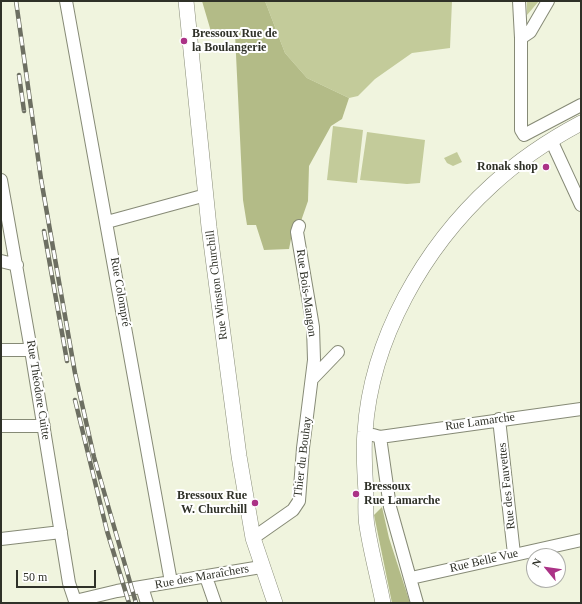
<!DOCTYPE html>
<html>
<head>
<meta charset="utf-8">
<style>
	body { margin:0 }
	#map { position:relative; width:582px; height:604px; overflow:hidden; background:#f0f4de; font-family:Georgia,serif }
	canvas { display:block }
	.frame { position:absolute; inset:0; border:2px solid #2f3128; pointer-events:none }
	.north { position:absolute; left:526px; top:548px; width:40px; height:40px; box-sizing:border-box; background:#fff; border:1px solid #acada9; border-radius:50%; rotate:299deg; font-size:11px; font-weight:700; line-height:16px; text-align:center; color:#2f3128 }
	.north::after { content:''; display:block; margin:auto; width:14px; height:18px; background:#ab3286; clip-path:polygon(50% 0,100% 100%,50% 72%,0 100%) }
	.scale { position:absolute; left:16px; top:570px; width:80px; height:18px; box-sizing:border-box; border:2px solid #2f3128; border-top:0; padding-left:5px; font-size:12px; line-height:14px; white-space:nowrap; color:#2f3128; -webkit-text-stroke:3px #fff; paint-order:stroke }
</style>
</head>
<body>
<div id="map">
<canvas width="582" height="604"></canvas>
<div class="frame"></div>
<div class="north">N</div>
<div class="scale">50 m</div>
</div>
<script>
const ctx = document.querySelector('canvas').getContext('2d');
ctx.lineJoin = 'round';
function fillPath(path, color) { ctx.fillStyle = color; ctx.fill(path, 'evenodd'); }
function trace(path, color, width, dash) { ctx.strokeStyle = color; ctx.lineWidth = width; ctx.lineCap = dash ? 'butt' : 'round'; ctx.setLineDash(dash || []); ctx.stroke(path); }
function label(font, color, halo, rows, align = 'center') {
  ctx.font = font + ' Georgia,serif'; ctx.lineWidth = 4; ctx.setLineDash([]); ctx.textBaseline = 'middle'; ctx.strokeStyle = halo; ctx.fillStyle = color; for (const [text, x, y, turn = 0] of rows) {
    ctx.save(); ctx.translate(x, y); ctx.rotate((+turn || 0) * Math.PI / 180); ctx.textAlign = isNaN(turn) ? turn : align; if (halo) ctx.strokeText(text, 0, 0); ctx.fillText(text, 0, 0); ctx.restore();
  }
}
fillPath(new Path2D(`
	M265,1H452L450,48L412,53L375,79L358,96L349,98L307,78L285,53Z
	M527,1H539L527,15Z
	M333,126L363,130L357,183L327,180Z
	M367,132L425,140L420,183L407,184L360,180Z
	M457,152L462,162L453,166L447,163L444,158Z`), '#c3cb9a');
fillPath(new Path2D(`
	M202,1H265L285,53L307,78L349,98L342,119L331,126L309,166L308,201L301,221L292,234L289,249L264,250L256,225H247L243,200L235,34L212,35Z
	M382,507L389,538L410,603H392L374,515Z`), '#b3bb87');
const minor = new Path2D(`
	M66,1L171,582
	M519,1L521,38V130L524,135L581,105
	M521,38L530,32L548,1
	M551,140L581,205
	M1,180L31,350L69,583L75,601
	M107,222L206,195
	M1,261L17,265
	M1,350H31
	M313,378L338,352
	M499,419L514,554
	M1,426H44
	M373,435L380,437L390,507L417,603
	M380,437L581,409
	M253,538L293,510L299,501L303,448L314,360L313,327L297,232L299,226
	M1,539L61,532
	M206,577L215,603
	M411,578L581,540
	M142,587L147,603
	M75,603V601L117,591L261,567`);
const major = new Path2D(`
	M186,1L209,227L239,456L253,538L275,603
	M383,603C378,577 371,552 367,526C365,515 366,504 366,493C365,473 363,452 365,432C371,339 424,247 492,185C519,160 549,140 581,123`);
trace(minor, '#868a76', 14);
trace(major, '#868a76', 16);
trace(minor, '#fff', 12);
trace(major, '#fff', 15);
const rail = new Path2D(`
	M16,1L41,179L75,373L94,457L136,603
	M19,75L24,111
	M44,231L67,361
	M75,400L107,531L129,603`);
trace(rail, '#6d6f62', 4.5);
trace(rail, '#fff', 3, [9]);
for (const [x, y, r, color] of [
	[184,41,4,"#ab3286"],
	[546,167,4,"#ab3286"],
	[356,494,4,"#ab3286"],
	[255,503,4,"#ab3286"]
]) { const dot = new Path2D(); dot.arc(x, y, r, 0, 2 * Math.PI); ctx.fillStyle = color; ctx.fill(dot); trace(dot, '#fff', 1.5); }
label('bold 12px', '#2f3128', '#fff', [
	["Bressoux Rue de",192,34],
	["la Boulangerie",192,48],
	["Ronak shop",538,167,"right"],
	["Bressoux",364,487],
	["Rue Lamarche",364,501],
	["Bressoux Rue",247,496,"right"],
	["W. Churchill",247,510,"right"]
], 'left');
label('12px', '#2f3128', '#fff', [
	["Rue Winston Churchill",217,285,-97],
	["Rue Colompré",120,292,80],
	["Rue Bois-Mangon",306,293,82],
	["Rue Théodore Cuitte",38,390,81],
	["Rue Lamarche",480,422,-8],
	["Thier du Bouhay",303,457,-83],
	["Rue des Fauvettes",507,486,-96],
	["Rue Belle Vue",484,561,-13],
	["Rue des Maraîchers",202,577,-10]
]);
</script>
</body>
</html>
